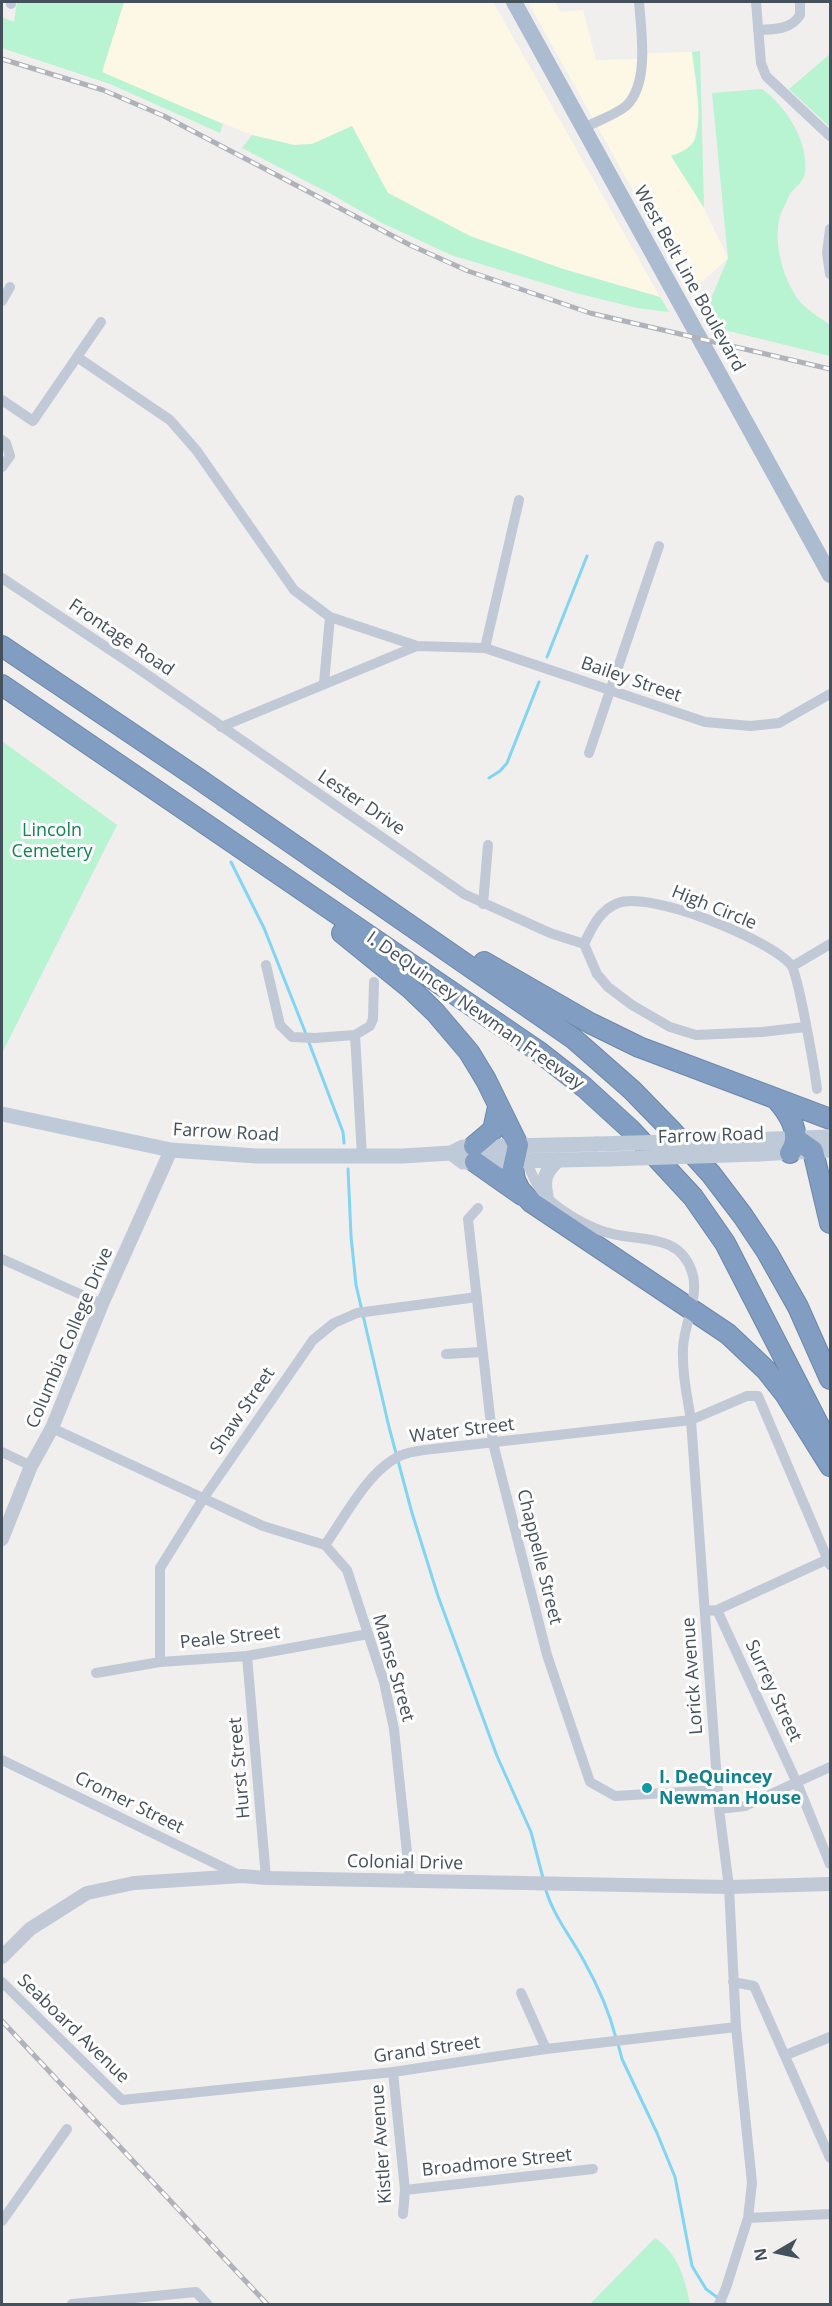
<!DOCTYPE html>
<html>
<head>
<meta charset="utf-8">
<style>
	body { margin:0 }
	#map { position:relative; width:832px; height:2306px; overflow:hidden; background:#f1eeee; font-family:"Open Sans",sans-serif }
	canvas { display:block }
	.frame { position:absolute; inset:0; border:3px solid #45505d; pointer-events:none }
	.north { position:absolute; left:748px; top:2222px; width:60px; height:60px; -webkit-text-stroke:4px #fff; paint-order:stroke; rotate:261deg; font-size:16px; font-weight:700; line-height:24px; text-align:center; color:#45505d }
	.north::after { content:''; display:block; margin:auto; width:21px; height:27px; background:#45505d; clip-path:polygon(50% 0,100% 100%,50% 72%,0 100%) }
</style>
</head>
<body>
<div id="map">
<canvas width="832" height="2306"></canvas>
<div class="frame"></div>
<div class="north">N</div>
</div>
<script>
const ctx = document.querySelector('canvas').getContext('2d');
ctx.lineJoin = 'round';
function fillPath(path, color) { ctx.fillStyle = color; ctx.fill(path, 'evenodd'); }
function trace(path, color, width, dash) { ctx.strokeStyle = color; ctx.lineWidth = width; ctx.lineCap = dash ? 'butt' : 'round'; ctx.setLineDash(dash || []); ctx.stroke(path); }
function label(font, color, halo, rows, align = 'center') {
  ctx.font = font + ' "Open Sans",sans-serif'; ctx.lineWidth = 6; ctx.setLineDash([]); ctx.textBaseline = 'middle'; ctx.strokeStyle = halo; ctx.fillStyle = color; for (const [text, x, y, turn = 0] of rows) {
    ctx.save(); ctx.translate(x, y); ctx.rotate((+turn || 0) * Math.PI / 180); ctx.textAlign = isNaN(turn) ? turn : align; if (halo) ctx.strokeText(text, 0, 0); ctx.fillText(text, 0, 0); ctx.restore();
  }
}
fillPath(new Path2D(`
	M124,2H493L660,297L563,269L470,236L388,193L352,126L312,144L294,145L252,135L172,103L102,72Z
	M528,2H555L561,12L583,10L596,60L637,59L650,53L692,52L699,116L694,141L685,150L704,208L728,258L690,293Z`), '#fdf8e5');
fillPath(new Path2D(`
	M17,2H124L102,72L223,124L220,133L110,84L2,48V17L14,22Z
	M700,51L704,208L671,156C679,153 690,149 694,141C704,121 695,74 692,52Z
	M830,54V127L789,89Z
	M762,89C786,106 809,142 805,172C804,182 795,187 790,194C787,199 785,206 782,211C770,238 784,286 804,306C812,313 822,319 830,325V356L708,326L702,314L714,292L728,258L712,93Z
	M352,126L388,193L470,236L563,269L660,297L669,312L637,308L576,293L451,255L380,222L331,194L242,148L252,135L294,145L312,144Z
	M2,741L117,825L2,1053Z
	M655,2238C678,2253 685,2279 690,2304H590Z`), '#b8f3d2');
trace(new Path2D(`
	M547,657L587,556
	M489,778L500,771L507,763L539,682
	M231,862L264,928L306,1034
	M308,1040L343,1132L344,1143
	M348,1169L351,1236L356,1285L389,1427L412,1513L438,1596L497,1756L531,1832L543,1878
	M545,1887C552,1914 571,1937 584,1961C598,1986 609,2011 616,2038
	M618,2044L622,2059L657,2133L675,2177L692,2266L706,2289L726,2304`), '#81d5f3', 3);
const motorway = new Path2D(`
	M2,646L196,777L574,1039L632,1090L671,1130L711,1174L743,1216L767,1252L798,1307L830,1379
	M2,685L538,1051L584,1087L630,1129L693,1197L725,1243L830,1447
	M342,933L411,989L435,1012L469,1052L486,1080L518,1145L513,1168L515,1180L520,1190L531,1202L728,1334L766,1370L785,1394L830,1466
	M484,962L590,1023L639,1047L830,1119
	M777,1100C790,1115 803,1135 790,1153
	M796,1139L813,1151L830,1223
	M474,1146L493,1130L498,1107
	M475,1162L522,1195`);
trace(motorway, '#6c87ad', 22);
trace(new Path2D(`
	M756,2L761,63L766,76L830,136
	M11,4V2
	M758,30C774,29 791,30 800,15V2
	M584,128C597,121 615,115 626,106C650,83 641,31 639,2
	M830,229L827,253L830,274
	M2,301L10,287
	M77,357L170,420L197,451L294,590L330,617L417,646
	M2,400L33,421L101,322
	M2,440L6,443L10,456L2,467
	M2,578L136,667L464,894L550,933L584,944
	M485,648L519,500
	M324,683L330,617
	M221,727L417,646L485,648L705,722L751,726L779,723L830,694
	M589,753L659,546
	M483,904L488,845
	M266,965L280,1025L292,1037L315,1038L355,1035
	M793,966L830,944
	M805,1027L762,1032L696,1035L670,1027L632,1005L608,987L597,974L584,944C592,927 600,910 618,903C651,891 769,939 791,965C798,973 815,1072 817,1089
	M362,1156L355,1035L370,1026L373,1019L374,982
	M524,1156C529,1166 533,1179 540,1189C553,1207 579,1222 599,1230C633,1244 678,1229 692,1272C700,1293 684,1325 683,1348C682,1372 687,1396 691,1420L719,1809L729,1887L736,2027L752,2183L748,2218L726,2288L719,2304
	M478,1208L468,1219L493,1443L547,1655L590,1782L615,1796L718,1790
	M2,1259L102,1304
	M446,1354L482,1352
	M52,1428L263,1526L325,1545
	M2,1452L31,1466
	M325,1545C345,1517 371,1465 405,1454C414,1451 424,1450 433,1449L691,1420L747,1396H758L830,1565
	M325,1545L347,1570L384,1682L394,1729L410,1881
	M717,1610L828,1559
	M705,1611L717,1610L797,1783L830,1864
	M247,1656L266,1878
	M160,1662V1568L203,1499L313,1340L334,1323L357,1313L477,1297
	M96,1673L160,1662L247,1656L368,1634
	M2,1760L241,1876
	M719,1809L745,1806L830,1767
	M2,1982L122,2100L393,2072L546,2049L736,2027
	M733,1982L754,1986L830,2158
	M521,1993L546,2049
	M786,2055L830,2037
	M393,2072L405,2190L403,2214
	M405,2190L593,2169
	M748,2218L830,2214
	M2,2221L67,2129
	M72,2304L196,2292L207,2304`), '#c0c9d5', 10);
trace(new Path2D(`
	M2,1539L31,1466L52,1428L102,1304L171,1150
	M2,1957L30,1929L87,1893L134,1883L242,1876L266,1878L729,1887L830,1884`), '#c0c9d5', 14);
trace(new Path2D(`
	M2,1114L171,1150L256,1156H402L451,1153L463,1147L596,1144
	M745,1140L830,1137
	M451,1153L463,1162L608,1159
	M758,1154L830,1150
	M546,1195C542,1179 546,1171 558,1160`), '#bfcad9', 15);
trace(new Path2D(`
	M514,2L830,575`), '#abbbd0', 16);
trace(motorway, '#819dc1', 20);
const rail = new Path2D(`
	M2,59L103,90L164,116L410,245L468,271L590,313L830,369
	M2,2021L267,2304`);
trace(rail, '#afb3b9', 5);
trace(rail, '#fff', 3, [9]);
trace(new Path2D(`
	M596,1144L745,1140
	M608,1159L758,1154`), '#bfcad9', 15);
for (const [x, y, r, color] of [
	[647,1788,6,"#0f9aa8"]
]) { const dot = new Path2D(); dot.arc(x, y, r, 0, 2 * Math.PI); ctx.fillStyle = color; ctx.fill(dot); trace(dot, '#fff', 2); }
label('18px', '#45505d', '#fff', [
	["West Belt Line Boulevard",689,279,61],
	["Frontage Road",121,638,34],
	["Bailey Street",631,680,19],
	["Lester Drive",361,803,34],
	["High Circle",714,908,22],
	["I. DeQuincey Newman Freeway",475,1011,35],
	["Farrow Road",226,1133,3],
	["Farrow Road",711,1136,-2],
	["Columbia College Drive",70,1338,-67],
	["Shaw Street",243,1411,-56],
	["Water Street",462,1431,-7],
	["Chappelle Street",539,1557,76],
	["Peale Street",230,1638,-6],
	["Manse Street",393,1668,74],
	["Lorick Avenue",693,1676,-94],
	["Surrey Street",773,1691,65],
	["Hurst Street",240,1768,-95],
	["Cromer Street",129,1803,26],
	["Colonial Drive",405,1863,1],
	["Seaboard Avenue",73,2029,44],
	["Grand Street",427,2050,-8],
	["Kistler Avenue",382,2144,-94],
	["Broadmore Street",497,2163,-6]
]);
label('18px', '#0f8551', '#fff', [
	["Lincoln",52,831],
	["Cemetery",52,852]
]);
label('bold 18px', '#0d838f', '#fff', [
	["I. DeQuincey",659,1778],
	["Newman House",659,1799]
], 'left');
</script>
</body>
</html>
